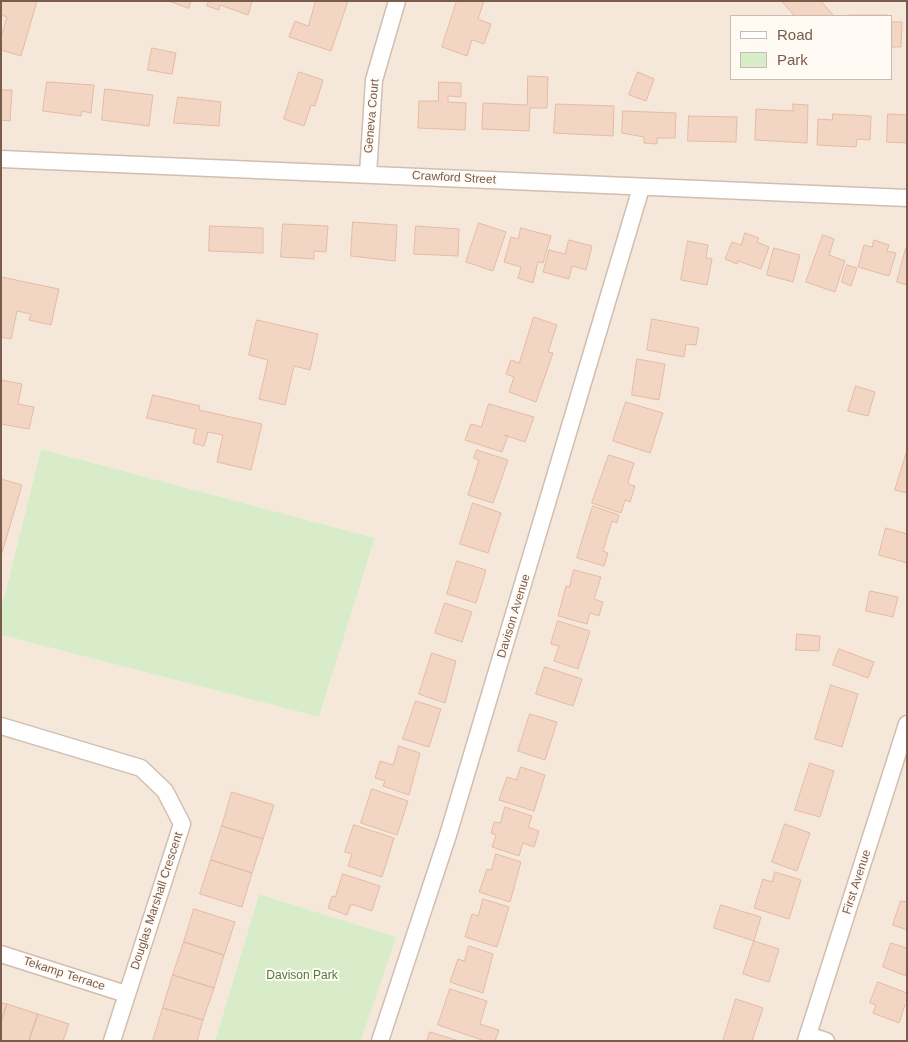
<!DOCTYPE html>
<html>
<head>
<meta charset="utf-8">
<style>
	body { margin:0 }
	#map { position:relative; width:908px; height:1042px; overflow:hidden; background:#fdf6ec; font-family:Helvetica,sans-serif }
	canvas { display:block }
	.frame { position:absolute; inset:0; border:2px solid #7a5c4d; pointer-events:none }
	.legend { position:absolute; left:730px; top:15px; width:162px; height:65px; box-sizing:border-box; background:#fffaf3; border:1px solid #cabbb1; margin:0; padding:6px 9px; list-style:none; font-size:15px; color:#7a5c4d }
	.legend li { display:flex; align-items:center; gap:10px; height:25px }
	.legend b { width:25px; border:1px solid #cabbb1 }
</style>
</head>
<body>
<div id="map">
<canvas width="908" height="1042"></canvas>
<div class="frame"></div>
<ul class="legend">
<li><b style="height:6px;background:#fff"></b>Road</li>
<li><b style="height:14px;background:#d8ecc9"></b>Park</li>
</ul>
</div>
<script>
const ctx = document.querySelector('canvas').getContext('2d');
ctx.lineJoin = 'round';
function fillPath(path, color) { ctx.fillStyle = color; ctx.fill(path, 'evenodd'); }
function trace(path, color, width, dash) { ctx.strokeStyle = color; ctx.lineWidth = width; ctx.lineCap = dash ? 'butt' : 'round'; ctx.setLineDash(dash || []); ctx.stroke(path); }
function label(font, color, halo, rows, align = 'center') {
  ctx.font = font + ' Helvetica,sans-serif'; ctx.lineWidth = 4; ctx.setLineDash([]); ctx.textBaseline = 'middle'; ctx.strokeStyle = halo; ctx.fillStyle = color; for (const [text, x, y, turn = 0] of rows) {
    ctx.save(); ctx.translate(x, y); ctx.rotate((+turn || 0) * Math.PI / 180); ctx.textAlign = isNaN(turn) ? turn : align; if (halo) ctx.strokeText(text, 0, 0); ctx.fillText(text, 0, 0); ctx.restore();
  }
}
fillPath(new Path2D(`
	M1,1H907V1041H361L395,937L259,894L215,1041H1V635L319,717L375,538L41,449L3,602H1ZM732,16H892V79H732Z`), '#f5e8da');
fillPath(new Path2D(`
	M41,449L375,538L319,717L1,635V602H3Z
	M259,894L396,937L361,1041H215Z`), '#d8ecc9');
const building = new Path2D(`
	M1,1H37L21,56L1,50V37L7,17L1,15Z
	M169,1H191L189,8Z
	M209,1H252L248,15L220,5L219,10L207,6Z
	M316,1H348L331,51L289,37L295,21L308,26Z
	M457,1H484L478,19L491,24L484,44L472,40L467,56L442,47Z
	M782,1H821L834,16H795Z
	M849,15H887V16H849Z
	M892,22H902L901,47H892Z
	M152,48L176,53L172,74L148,70Z
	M299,72L323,80L315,106L311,105L304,126L284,119Z
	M638,72L654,79L646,101L629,95Z
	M528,76L548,77L547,108H530L529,131L482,129L483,103L527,105Z
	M47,82L94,85L91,113L82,111L81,116L43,111Z
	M439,82L461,83V97L448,96V102L466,103L465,130L418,128L419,101H438Z
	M105,89L153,95L149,126L102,120Z
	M1,90H12L10,121L1,120Z
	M178,97L221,102L219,126L174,123Z
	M556,104L614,106L613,136L554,133Z
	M793,104L808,105L807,143L755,140L756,109L793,111Z
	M623,111L676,113L675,138H657V144L644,143V137L622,133Z
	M833,114L871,116L870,140L857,139L856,147L817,145L818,119L832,120Z
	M888,114L907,115V143L887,142Z
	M689,116L737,117L736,142L688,141Z
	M353,222L397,225L395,261L351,256Z
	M479,223L506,232L493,271L466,262Z
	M283,224L328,226L326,252L314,251V259L281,257Z
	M210,226L263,228V253L209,251Z
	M416,226L459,229L458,256L414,254Z
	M521,228L551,236L543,263L538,262L533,283L518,278L521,267L504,262L511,237L518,239Z
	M745,233L759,238L757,242L769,247L761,269L738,261L737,264L725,259L732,242L741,245Z
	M823,235L834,239L829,255L845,261L835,292L806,282Z
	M569,240L592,246L586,270L572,266L569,279L543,272L549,250L565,254Z
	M874,240L889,245L887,251L896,253L889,276L858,267L864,245L872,247Z
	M688,241L708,245L706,258L712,259L707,285L681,280Z
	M774,248L800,255L793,282L767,275Z
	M906,248H907V285L897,282Z
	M847,265L857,268L851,286L842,282Z
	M1,277L59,289L51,325L29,320L31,314L17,311L11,339L1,337Z
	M534,317L557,325L548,352L553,353L536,402L509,392L514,377L506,374L511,360L519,363Z
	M652,319L699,328L696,345L686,344L684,357L647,350Z
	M257,320L318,334L310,370L294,366L285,405L259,399L268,360L249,355Z
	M637,359L665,364L659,400L632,395Z
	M1,380L22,384L18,404L34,407L29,429L1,424Z
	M856,386L875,392L868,416L848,411Z
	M153,395L200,406L199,410L262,424L251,470L217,462L223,435L208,432L204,446L193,443L196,429L147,418Z
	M626,402L663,413L650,453L613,441Z
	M489,404L534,417L525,442L504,435L508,436L502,452L465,440L471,424L481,427Z
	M477,450L508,460L493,503L468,495L479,460L474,458Z
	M907,451V493L895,490Z
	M609,455L634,463L628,482L630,485L635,486L630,502L625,500L621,513L592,503Z
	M1,479L22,485L1,556Z
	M473,503L501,513L488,553L460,544Z
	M593,506L619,515L617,523L612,521L603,551L608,553L604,566L577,558Z
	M886,528L907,534V563L879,555Z
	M457,561L486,570L476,603L447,594Z
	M574,570L601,577L594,599L603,602L599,616L590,613L587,624L558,616L566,586L569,587Z
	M870,591L898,597L893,617L866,611Z
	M445,603L472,612L462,642L435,633Z
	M558,621L590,631L578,669L554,661L559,646L551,644Z
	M797,634L820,636L819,651L796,650Z
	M839,649L874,662L868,678L833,665Z
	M432,653L456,661L445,703L419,694Z
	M545,667L582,679L573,706L536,694Z
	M831,685L858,694L842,747L815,739Z
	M416,701L441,709L429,747L403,739Z
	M530,714L557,722L545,760L518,751Z
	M399,746L420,753L409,795L383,786L385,781L375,778L380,761L393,765Z
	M810,763L834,771L820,817L795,810Z
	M521,767L545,775L534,811L499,800L507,777L516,780Z
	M372,789L408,801L397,835L361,823Z
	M232,792L274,805L263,839L222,826Z
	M505,807L532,816L528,827L539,831L534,847L523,843L519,856L492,847L496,835L491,833L494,822L500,823Z
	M785,824L810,833L797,871L772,862Z
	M354,825L394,838L382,877L348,866L352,854L345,852Z
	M222,826L263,839L252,873L211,860Z
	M496,854L521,862L510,902L479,892L487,869L491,870Z
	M211,860L252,873L242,907L200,894Z
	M775,872L801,880L789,919L754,908L763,879L772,882Z
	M343,874L380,886L372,911L351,904L347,915L328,908L332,896L335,897Z
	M483,899L509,907L497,947L465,937L472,914L478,916Z
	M901,901L907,902V930L893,925Z
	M721,905L761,917L754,941L714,928Z
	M194,909L235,922L224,955L184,942Z
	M754,941L779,949L769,982L743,974Z
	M184,942L224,955L214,988L173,975Z
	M891,943L907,948L906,976L883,967Z
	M469,946L493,954L483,993L450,982L458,959L464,961Z
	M173,975L214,988L203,1020L163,1008Z
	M878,982L907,993V1006L905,1005L899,1023L873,1013L876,1005L870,1003Z
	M450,989L487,1001L480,1024L499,1030L495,1041H485L438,1025Z
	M736,999L763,1008L752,1041H723Z
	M1,1003L7,1004L1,1022Z
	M7,1004L38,1014L29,1041H1V1022Z
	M163,1008L203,1020L197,1041H153Z
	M38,1014L69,1024L63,1041H29Z
	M430,1032L456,1040V1041H427Z`);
fillPath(building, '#f3d5c3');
trace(building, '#e6bba3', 1);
const minor = new Path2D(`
	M1,159L907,198
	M368,174L374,80L397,1
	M1,726L141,768L165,791L182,824L112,1041
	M1,954L126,994
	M808,1035L826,1041
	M380,1041L448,835L641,188
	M806,1041L907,724`);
trace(minor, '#d1beb0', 19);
trace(minor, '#fff', 16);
label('12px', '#7a5c4d', '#fffaf3', [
	["Geneva Court",372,116,-85],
	["Crawford Street",454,178,3],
	["Davison Avenue",514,616,-73],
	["First Avenue",857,882,-72],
	["Douglas Marshall Crescent",157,901,-72],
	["Tekamp Terrace",64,974,18]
]);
label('12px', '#537a41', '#fffaf3', [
	["Davison Park",302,976]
]);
</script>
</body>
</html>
